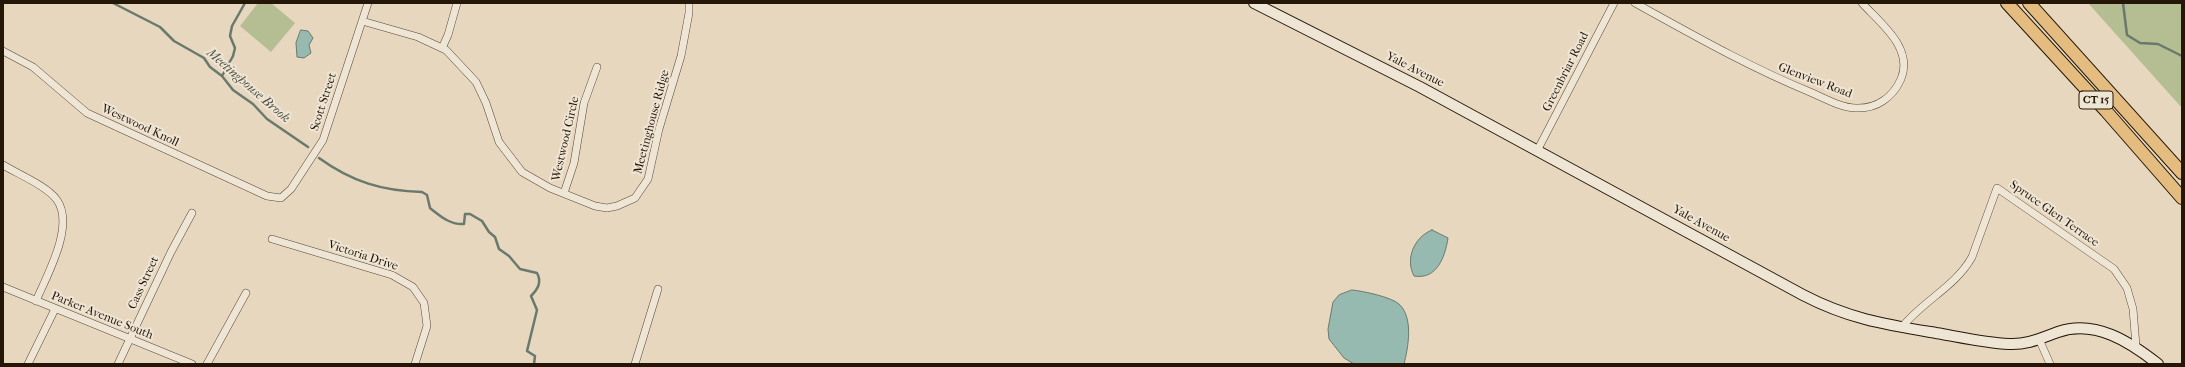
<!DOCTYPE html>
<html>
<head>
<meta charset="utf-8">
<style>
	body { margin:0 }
	#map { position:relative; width:2185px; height:367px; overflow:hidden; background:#e7d7be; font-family:"IM FELL French Canon",serif }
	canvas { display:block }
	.frame { position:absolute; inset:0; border:4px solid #251708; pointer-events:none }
</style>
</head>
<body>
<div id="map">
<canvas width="2185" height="367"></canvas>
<div class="frame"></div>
</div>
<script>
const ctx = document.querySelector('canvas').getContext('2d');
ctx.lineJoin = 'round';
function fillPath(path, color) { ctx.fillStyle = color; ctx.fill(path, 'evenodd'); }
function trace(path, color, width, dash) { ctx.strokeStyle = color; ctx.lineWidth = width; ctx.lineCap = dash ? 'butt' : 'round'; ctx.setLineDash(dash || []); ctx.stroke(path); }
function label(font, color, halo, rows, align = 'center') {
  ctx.font = font + ' "IM FELL French Canon",serif'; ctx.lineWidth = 4; ctx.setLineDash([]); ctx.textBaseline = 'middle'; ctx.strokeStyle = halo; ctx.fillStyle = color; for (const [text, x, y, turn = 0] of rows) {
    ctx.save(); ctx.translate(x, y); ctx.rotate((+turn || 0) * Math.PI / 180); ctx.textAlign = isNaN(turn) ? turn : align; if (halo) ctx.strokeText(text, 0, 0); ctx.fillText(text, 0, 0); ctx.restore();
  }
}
fillPath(new Path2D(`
	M258,3H271L295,23L271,52L240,26Z
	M2088,3H2182V108Z`), '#b5be92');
const water = new Path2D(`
	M301,30L308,31L313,38L309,45L311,53L304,58L297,57L296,43Z
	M1432,230L1448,238C1445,257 1437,280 1414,276C1405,259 1414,237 1432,230Z
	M1352,290C1363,291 1391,297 1399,304C1414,318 1408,348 1404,364H1354L1344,358L1329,339L1328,329L1333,302L1339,295Z`);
fillPath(water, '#97bab0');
trace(water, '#69796d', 1);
trace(new Path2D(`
	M113,3L160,27L174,41L204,58L210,67L222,76L233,90L253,104L267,119L308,147
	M2123,3L2127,35L2140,43L2158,44L2182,56
	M222,76L233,56L235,48L230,36L232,26L245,3
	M319,158C352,182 383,191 422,192L427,195L430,208C440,216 450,225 464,224L465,214H470L482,221L489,232L495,237L499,249L509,256L520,269L537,273C542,282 538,289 531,296L537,310L527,351L535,356L534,364`), '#69796d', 2.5);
const street = new Path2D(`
	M1635,3C1693,35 1749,67 1810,92C1824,98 1841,108 1856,108C1877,109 1893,97 1901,79C1914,48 1880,23 1862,3
	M362,21L418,37L446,50L476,82L486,103L499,142L522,172L550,188L595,206L607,208L617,206L635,198L648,179L659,129L681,56L689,13V3
	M442,48L448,35L457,3
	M3,51L33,67L87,113L267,196L281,198L291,189L323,140L368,3
	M1537,151L1614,3
	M3,165C18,174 47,186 57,200C75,226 47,275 36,301
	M564,193L574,163L584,103L597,67
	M272,239L392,275L413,287L424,303L427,326L415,364
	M3,287L192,364
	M1902,327C1923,301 1956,286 1972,257L1997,188L2114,269L2127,288L2133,309L2136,346
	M2039,339L2050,364
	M28,364L55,309
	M118,364L171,252L192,213
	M207,364L246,293
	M635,364L658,289`);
const secondary = new Path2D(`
	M1254,3L1420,87L1803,295C1851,320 1889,325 1942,334C1964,338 1986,343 2009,344C2027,345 2041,338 2058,332C2095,319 2130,342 2158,364`);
const highway = new Path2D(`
	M2007,3L2106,111L2182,198
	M2029,3L2182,173`);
trace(street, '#564736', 8);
trace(secondary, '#251708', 12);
trace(highway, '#251708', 14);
trace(street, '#efe5d5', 7);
trace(secondary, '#efe5d5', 10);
trace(highway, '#e4bc7f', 12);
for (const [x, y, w] of [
	[2096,100,34]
]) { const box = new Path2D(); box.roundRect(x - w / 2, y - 9, w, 18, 3); ctx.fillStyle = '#efe5d5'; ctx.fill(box); trace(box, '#251708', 1); }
label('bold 11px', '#251708', null, [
	["CT 15",2096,100]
]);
label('12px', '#251708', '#efe5d5', [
	["Yale Avenue",1415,70,27],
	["Greenbriar Road",1566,72,-63],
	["Glenview Road",1815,81,21],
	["Scott Street",324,102,-72],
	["Meetinghouse Ridge",652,122,-75],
	["Westwood Knoll",140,126,25],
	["Westwood Circle",566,139,-77],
	["Spruce Glen Terrace",2054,214,35],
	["Yale Avenue",1701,224,29],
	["Victoria Drive",363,256,18],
	["Cass Street",144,283,-65],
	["Parker Avenue South",102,316,22]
]);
label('italic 13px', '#4d5043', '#efe5d5', [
	["Meetinghouse Brook",248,86,41]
]);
</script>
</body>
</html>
